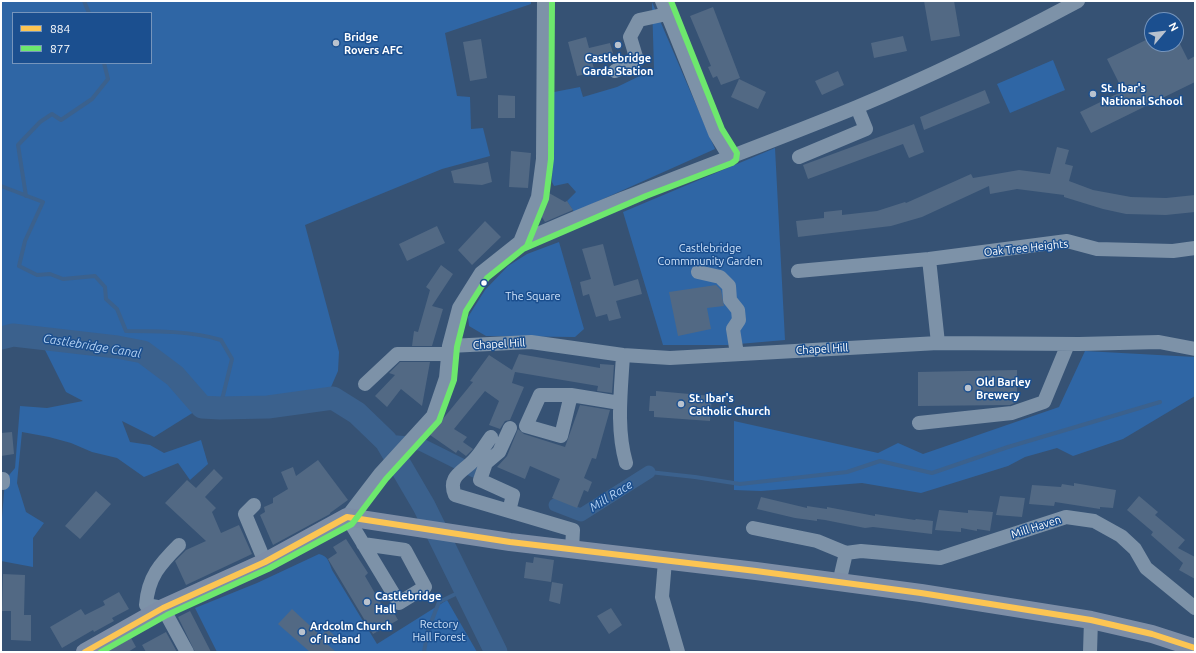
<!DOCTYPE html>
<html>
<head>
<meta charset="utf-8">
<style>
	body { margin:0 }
	#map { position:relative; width:1196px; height:653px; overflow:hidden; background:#365274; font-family:Ubuntu,sans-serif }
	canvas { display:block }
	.frame { position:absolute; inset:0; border:2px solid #fff; pointer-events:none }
	.legend { position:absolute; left:12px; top:12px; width:140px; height:52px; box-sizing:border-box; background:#1b4f8f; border:1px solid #7695bc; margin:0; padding:5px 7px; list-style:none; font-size:12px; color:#fff }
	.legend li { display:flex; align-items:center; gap:8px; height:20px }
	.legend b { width:20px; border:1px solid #7695bc }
	.north { position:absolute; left:1144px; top:12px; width:40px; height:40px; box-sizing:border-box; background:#1b4f8f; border:1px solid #7695bc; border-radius:50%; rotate:62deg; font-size:11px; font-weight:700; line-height:16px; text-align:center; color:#fff }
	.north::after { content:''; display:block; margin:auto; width:14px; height:18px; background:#b9c2ce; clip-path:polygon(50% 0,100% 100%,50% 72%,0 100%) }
</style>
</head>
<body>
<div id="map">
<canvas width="1196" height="653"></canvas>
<div class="frame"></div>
<ul class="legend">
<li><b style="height:5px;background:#fcc553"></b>884</li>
<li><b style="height:5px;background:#6de86d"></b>877</li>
</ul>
<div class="north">N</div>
</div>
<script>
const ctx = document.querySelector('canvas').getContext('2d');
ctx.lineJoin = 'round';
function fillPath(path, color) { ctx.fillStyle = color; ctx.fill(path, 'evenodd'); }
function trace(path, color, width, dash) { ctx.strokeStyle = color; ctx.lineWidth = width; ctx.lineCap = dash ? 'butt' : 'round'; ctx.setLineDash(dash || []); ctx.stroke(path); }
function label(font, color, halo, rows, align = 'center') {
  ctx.font = font + ' Ubuntu,sans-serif'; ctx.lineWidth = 3; ctx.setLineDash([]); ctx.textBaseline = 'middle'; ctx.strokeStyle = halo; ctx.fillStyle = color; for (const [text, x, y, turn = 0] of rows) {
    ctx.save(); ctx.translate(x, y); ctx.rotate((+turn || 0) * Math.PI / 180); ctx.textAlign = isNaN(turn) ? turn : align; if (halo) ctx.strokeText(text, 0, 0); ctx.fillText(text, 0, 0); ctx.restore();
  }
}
fillPath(new Path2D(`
	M1,1H531V4L445,33L457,96L470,97L471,129L483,128L490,156L442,169L305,225L339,352L338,371L331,387L333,398L220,408L202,407L154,437L122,421L130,442L150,445L164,453L201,440L208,464L190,480L178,463L144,477L117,458L92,452L71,443L49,437L22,432L17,483L26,512L44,523L33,538V567L1,561V530L5,480L15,468L20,406L47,408L83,401L66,392L39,338L13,335L1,338ZM13,13H151V63H13Z
	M652,2L715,149L574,212L567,201L576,192L568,183L554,186L552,182L554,92L580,87L583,97L617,87L654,69Z
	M1053,60L1065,90L1010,113L997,84Z
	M775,148L785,340L727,345H663L623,212Z
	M559,242L584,329L575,337L486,336L469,326L468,317L485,290L508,266L527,254Z
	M1085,351L1195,357V396L1123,439L1073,456L1057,448L1025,457L1008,466L921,493L862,483L761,491L734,490V421L878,453L898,443L923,454L1059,407Z
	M319,554C328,556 329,562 332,570L377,644L447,600L477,652H217L195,608L257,583Z`), '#2f66a5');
trace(new Path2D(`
	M84,1L89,13
	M1,186L43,202L25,241L19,266L37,275L50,274L63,279L95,276L105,287L106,299L117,309L126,331C156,331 193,331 221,340L232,359L220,408
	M26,196L18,145L40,122L52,114L61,120L92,99L108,79L104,63
	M649,472L695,477L740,484L847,472L880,461L932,473L1008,447L1160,402
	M424,652L428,630L439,602L466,589`), '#3b618d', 4);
trace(new Path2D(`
	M386,441L420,444L474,471
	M555,505L581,515L649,472`), '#3b618d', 13);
trace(new Path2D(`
	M1,338L13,335L117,347L143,352L175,376L202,407L220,408L268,407L333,398L357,413L386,441L424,506L496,652`), '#3b618d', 23);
fillPath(new Path2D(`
	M924,1H954L960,36L931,41Z
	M713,7L740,78L721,85L717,76L713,78L708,67L711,66L690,16Z
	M903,36L907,51L874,58L871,43Z
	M586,37L589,48L610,43L613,53L591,58L595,72L577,76L568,42Z
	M1152,37V44H1180L1188,60L1195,56V82L1091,133L1080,112L1123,91L1107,59Z
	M481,39L487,78L470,81L463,42Z
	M838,71L844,85L822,95L815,81Z
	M739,79L766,92L758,109L731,97Z
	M985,90L990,103L924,130L920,117Z
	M498,95L515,96V118H498Z
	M914,124L924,152L909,158L903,144L808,179L803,165Z
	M1057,147L1069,150L1065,164L1073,166L1069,181L1093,190L1131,197L1166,198L1195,195V212L1166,215L1126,214L1103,209L1064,197V195L1017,189L990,194L989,186L922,217L891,226L798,237L796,221L824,218V212L842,210V215L877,211L905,202L906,203L971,174L973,178L1019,170L1050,174Z
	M511,151L531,153L528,188L509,187Z
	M488,162L492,182L482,185L454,183L451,171Z
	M549,193L565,202L567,201L573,210L545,222L540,214Z
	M485,221L501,237L472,265L458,250Z
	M437,226L445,243L407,261L399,244Z
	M603,244L614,286L638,279L642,294L616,301L621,318L609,321L607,314L596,317L589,294L583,296L580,282L591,279L582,249Z
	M441,265L453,274L432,306L443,309L432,346H412L414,331L418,332L430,290L426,287Z
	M716,285L721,290L724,306L707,308L711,329L678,336L669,292Z
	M519,354L600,368V364L614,365L612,393L597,391L598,386L515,372L512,383L524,387L510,420L505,421L500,429L489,425L499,401L485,391L454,429L467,437L463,442L473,449L466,456L458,450L456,453L430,435L441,419L442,420L473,382L470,381L489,355L512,370Z
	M400,362H430L422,406L401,389L387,407L375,396L395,375L389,373Z
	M1017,370V402L1010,405L918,406V372Z
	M656,391L712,396L710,421L654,417V411H649L650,396H656Z
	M580,405L610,410L596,459L592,458L584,478L592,482L588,492L584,490L577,508L552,498L560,479L530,466L525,479L497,467L507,456L518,429L524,434L565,447Z
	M12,432L14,454L1,456V433Z
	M318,460L348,500L330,513V514L273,545L260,515L265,512L264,507L273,503V498L288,489L281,472L293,467L296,476Z
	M214,469L223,478L205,497L216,508L212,512L221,533L239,525L252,554L186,585L175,561L186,550L206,541L165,503L187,480L196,488Z
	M1074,483L1116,490L1113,508L1100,507V509L1055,502L1054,506L1029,504L1032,485L1061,487L1062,484L1074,486Z
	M96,491L111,504L80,539L65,526Z
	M1000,496L1025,498L1022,517L996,515Z
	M1139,496L1158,512L1155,515L1185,540L1178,548L1195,557V579L1179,570L1183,563L1151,535L1153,532L1127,510Z
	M761,497L807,508V506L827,509V507L875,516V514L915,520L916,519L933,521L932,534L873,527L865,528L825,520L817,519V521L795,518L757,509Z
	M939,510L968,513V510L993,512L990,531L977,529V531L961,528V532L935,530Z
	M346,539L368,573L365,576L387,614L393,611L398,620L373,634L328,559L337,553L333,547Z
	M534,557L554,560L551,582L524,578L526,562L533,563Z
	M3,574L25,575L24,615H31V641L11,640V611H2Z
	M552,582L563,584L560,604L549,601Z
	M119,592L129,609L112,618L114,621L94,632L93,630L62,648L50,627L81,609L85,615L105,605L103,601Z
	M611,608L622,625L609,634L597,616Z
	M292,609L321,636L327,629L335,636L327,644L336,652H310L278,624Z
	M190,611L211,652H195L178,617Z
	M166,632L177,652H146L142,645Z
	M131,638L136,647L128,652H106Z`), '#526984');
trace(new Path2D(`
	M662,1L715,133L729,156
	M615,71L637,60L630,37L639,20L667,14
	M799,157L866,129L857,107
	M520,242C631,192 745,153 857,107C931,76 1007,39 1078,1
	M929,259L938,343
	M798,271L929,259L1067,241L1097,249L1173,251L1195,248
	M698,272L720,277L729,286L730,300L738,310L739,320L733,329L737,354
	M449,346L531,342L623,355L670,358L938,343L1079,344L1159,342L1195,349
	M623,355C621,391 616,428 626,463
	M365,384L397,354H449
	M571,395L561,436L526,426L540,395H571L620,403
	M919,423L1012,413L1044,402L1068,344
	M491,437C485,445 481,453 474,460C463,472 447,476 455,495L573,530L572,550
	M1,479H3V483
	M254,505L245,514L265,562
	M509,511L513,495L480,480L486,463L499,452L510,428
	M753,528L817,541L846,553L861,551L940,558L1066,517L1094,521L1121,536L1135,549L1146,568L1195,608
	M363,544L405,550L425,587L399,603L347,517L380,474L433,416L446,378L449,346L459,308L481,273L520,242L538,197L543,159L544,1
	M179,545C160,564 148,577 146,605L163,608L187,652
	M665,561L662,597L678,652
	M839,583L846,553
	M1090,652L1091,620`), '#7d92a8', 14);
trace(new Path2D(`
	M85,652L163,608L265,562L347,517L510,542L756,571L921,593L1091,620L1152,634L1195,648`), '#7d8ea7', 18);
trace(new Path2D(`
	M85,652L163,608L265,562L347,517L510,542L756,571L921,593L1091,620L1152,634L1195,648`), '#fcc553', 6);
trace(new Path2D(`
	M523,249L646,196L732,163L736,160L737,153L722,129L671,1
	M101,652L167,615L268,569L352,524L386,479L439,421L454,380L457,347L466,311L487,278L527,246L546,199L551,159L552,1`), '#6de86d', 6);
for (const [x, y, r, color] of [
	[336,43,4,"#b9c2ce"],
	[618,45,4,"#b9c2ce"],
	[1093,94,4,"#b9c2ce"],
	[484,283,3.5,"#fff"],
	[968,388,4,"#b9c2ce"],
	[681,404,4,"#b9c2ce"],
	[367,602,4,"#b9c2ce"],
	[302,632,4,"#b9c2ce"]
]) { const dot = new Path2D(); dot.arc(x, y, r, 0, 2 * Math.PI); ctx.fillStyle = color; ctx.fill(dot); trace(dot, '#1b4f8f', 1.5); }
label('bold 11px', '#fff', '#1b4f8f', [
	["Bridge",344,37],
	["Rovers AFC",344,50],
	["Castlebridge",618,58,"center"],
	["Garda Station",618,71,"center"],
	["St. Ibar's",1101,88],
	["National School",1101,101],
	["Old Barley",976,382],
	["Brewery",976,395],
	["St. Ibar's",689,398],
	["Catholic Church",689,411],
	["Castlebridge",375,596],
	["Hall",375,609],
	["Ardcolm Church",310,626],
	["of Ireland",310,639]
], 'left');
label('11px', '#cfe3fa', '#1b4f8f', [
	["Castlebridge",710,248],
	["Commmunity Garden",710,261],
	["The Square",533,296],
	["Rectory",439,624],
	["Hall Forest",439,637]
]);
label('11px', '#fff', '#1b4f8f', [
	["Oak Tree Heights",1026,248,-6],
	["Chapel Hill",499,344,-3],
	["Chapel Hill",822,349,-3],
	["Mill Haven",1036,527,-18]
]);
label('italic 12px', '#b5d3f5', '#1b4f8f', [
	["Castlebridge Canal",92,346,9],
	["Mill Race",611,496,-32]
]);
</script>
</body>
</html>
